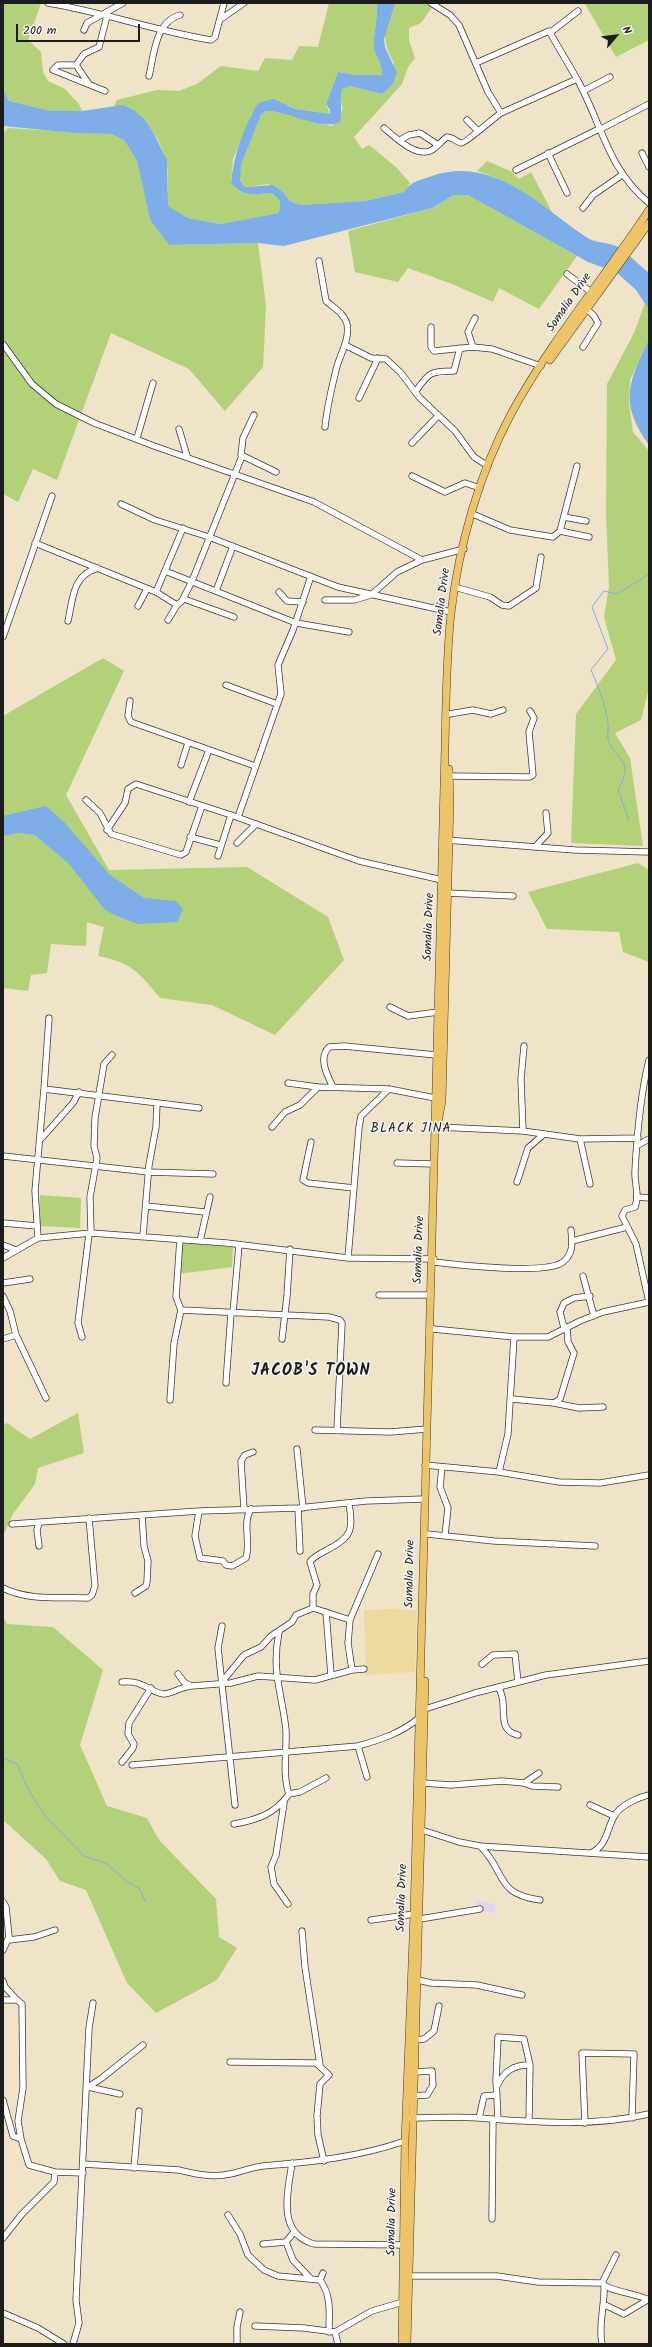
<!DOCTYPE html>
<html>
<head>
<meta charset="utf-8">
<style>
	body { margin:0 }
	#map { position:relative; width:652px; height:2347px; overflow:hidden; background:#efe3c8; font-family:Kalam,sans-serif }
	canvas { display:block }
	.frame { position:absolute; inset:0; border:4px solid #1c1c1c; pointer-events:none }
	.north { position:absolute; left:596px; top:16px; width:40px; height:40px; -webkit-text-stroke:3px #f6f6f2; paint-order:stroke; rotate:62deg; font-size:11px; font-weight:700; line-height:16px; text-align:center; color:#1c1c1c }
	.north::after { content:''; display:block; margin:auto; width:14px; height:18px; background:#1c1c1c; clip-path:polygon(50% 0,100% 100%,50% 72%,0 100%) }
	.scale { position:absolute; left:16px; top:24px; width:124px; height:18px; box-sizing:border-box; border:2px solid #1c1c1c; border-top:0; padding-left:5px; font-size:12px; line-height:14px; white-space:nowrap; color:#1c1c1c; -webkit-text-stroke:3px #f6f6f2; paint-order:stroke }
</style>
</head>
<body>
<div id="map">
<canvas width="652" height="2347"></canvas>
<div class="frame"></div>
<div class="north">N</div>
<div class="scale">200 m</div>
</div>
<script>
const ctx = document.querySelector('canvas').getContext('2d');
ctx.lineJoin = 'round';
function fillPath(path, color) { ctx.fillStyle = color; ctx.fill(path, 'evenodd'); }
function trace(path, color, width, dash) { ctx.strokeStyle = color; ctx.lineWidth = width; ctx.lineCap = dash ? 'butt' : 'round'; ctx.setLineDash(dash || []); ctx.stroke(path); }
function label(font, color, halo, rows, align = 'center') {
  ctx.font = font + ' Kalam,sans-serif'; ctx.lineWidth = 3; ctx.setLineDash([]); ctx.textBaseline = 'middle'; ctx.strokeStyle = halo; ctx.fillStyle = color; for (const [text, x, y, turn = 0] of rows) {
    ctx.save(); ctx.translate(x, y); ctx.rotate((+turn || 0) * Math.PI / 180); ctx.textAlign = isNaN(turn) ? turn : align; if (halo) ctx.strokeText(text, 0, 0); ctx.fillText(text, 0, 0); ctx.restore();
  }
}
fillPath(new Path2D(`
	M477,1901L495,1904L496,1913L476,1910Z`), '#e3d3f2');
fillPath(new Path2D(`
	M3,3H41L28,40L41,52L43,72L48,81L65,89L79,104L82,111H51L9,101L3,89Z
	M329,3H377C378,19 373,34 374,48C375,58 382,60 382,75H356L338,72L326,104L330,114L296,109L289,105L252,113L233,159L231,183C243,198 255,194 272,193L280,201L279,213L220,224L188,218L168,206C167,192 170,173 166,160C161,138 138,105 114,106L117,100L157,90L179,91L197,84L221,66L258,71L265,58L292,60L299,46L318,47Z
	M395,3H435L421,23L409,28V40L415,58L408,67L402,84L354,137L362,149L369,145L396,167L410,183L405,192L365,201L300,205L290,201L284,193L268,184L245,187L240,181V164L261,115L266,111C288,111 309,122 332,126L343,110L340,96L342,89L350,86L382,94L394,63C381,39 383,27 395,3Z
	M586,3H649V40L616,57L585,4Z
	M8,128L111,134L124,140L137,161L150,220L169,245L258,243L266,306L263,367L225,411L189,369L111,333L57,480L33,469L18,502L3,494V133Z
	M487,161L512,172L519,179L531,172L553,214C530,197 506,179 477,171Z
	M454,195H468L577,256L539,309L499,288L493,302L452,284L408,268L398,282L355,272L348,231L432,208Z
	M645,303L649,310V339L630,380L629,403L633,432L649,451V688L641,720L615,733L630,758L643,846L571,843L576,714L616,660L604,617L609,587L606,514L607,384L634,333Z
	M103,658L124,671L66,795L109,870L247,867L328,917L344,960L275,1035L212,1005L160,998C139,972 132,963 98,956L104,927L87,922L86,946L51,944L47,973L31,975L28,991L3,988V716Z
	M638,863L649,870V962L623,952L619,932L547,929L528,892Z
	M40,1195L81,1198L80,1228L39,1226Z
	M182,1243L233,1247L232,1267L179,1274Z
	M78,1413L84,1453L38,1468L35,1484L13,1514L3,1536V1426L7,1423L30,1439Z
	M3,1616L7,1624L53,1627L103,1670L80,1745L107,1806L147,1818L159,1840L216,1899L219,1937L237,1948L217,1980L156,2013L127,1983L86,1890L60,1881L46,1859L3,1820Z`), '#b2d178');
fillPath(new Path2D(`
	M389,1609L417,1610L415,1672L366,1675L364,1610Z`), '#eeda9e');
fillPath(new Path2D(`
	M377,3H395L384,39L385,47L397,73L392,85L382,94L350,86L342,89C339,100 343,110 340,122C320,131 290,111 266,111L261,115L241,164L240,181L245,187L273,185L284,193L290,201L300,205L365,201L404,192C411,181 420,180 432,176C493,155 540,206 586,237C595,243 606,242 616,246C627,252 639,265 649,273V310L636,290L616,272L588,262L468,195H454L432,208L284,246L258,243L169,245L150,220L137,161L124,140L111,134L76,133L3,126V89L9,101L51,111H82L123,105L135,111L145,120L154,134L167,160L168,206L188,218L220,224L279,213L280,201L272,193C255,194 243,198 231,183C234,153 243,129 258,103L273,99L296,109L330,114V110L326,104L338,72L356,75H382C382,60 375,58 374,48C373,34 378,19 377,3Z
	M649,339V445C618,402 629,382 649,339Z
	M46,806L65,823L110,875L144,898L176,901L183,909L177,922L138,924L117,916L105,910L70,865L35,835L18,833L3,836V816Z`), '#7eaee9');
trace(new Path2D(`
	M629,821L618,789C636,760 614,759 608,739C607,734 609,728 608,723C605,704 599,688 591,670L608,649L592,607L604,591L617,594L649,574
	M3,1758L17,1764L28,1789L46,1817L84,1856L106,1863L127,1882L139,1888L146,1902`), '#7eaee9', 1);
const minor = new Path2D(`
	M48,3C103,12 155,31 211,40L215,37L224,3
	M431,3L450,15L459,25L488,92L501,113L577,79C602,124 607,168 649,203
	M221,19L244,3
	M84,30L87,23L123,3
	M551,32L578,11
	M476,63L549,31L577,79
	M76,65L89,84
	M149,76C154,55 155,22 180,15
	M105,91L53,70L58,65H76L84,54L99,47L107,16
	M583,91L610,77
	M467,120L477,130
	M384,128C395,137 415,157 430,151C437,148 441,141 447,137C453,137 456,142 461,143C464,144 495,117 501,113
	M599,130L649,104
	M400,140L409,135L420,133L438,145
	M548,153L567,193
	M642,153L649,167
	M516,170L599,129
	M583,208L593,195L622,175
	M319,261L326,301C334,308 344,313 347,324C350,338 341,353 337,366C332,386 327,407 325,427
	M567,274L591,292
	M431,327V347L434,351L473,347L492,349L541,366
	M3,344L32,384L56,404L94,423L154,446L314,502L422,560L464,549
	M345,345L371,358L386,359L401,373L419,397L455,431L474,457L488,466
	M473,347L468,332L475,318
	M583,347L598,323L594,316L587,309
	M416,391C429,372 431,371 454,371L460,348
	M359,398L378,358
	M254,415L243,438L241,455L276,472
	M179,429L187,456
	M137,438L153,383
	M412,443L438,416
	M412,476L445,492L465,483L480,488
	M121,504L155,520L209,537L338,587L451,612
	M475,515L510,530L553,537L560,531L577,466
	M564,517L586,521
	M560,531L589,537
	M35,543L156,592L183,528
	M165,571L296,623L349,632
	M458,588L490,597L502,605L509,606L536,588L541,557
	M216,591L233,546
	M156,592L177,605
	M279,592L287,601L303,602
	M184,599L234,617
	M325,600H354L371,595L397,572L422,560
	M138,606L147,589
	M168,620L177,605L182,601L192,581L242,456
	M68,621C73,599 72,575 98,568
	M3,637L52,496
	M226,685L277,704
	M130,701L128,716L131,722L255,766
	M449,714L473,710L491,714L503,710
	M181,765L188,743
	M449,776L529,777L533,775L529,732L534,718L530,711
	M86,800L100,813L111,834L181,855L186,852L202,806
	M189,802L209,750
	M238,817L281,694L278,665L293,630L311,576
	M107,830L125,803L128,789L136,784L231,815L359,861L442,880
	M190,837L220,845
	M446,840L575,850L649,852
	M237,843L256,824
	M535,847L548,833L546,813
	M218,856L231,815
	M447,893L513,896
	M390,1007L408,1016L438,1012
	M288,1083L318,1087L389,1089L435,1098
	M333,1087C327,1075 318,1058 329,1047L344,1046L436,1055
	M44,1089L49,1018
	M272,1127L285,1112L300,1105L318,1087
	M438,1127L523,1131L580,1139L638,1138
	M523,1131L521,1079L524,1046
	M580,1139L590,1184
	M40,1140L73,1103L79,1092
	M311,1142L303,1180L308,1183L354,1188
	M638,1145L649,1139
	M3,1156L149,1172L213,1174
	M397,1163L434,1164
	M517,1182L528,1148L544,1134
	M638,1197L649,1198
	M146,1206L205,1212
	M3,1223L37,1226
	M91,1233L90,1197L97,1158L94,1146L95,1118L104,1064L112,1055
	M143,1236L149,1165L156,1127L157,1104
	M38,1238L35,1191L44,1089L199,1108
	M200,1241L210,1197
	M572,1241L627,1227
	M3,1245L16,1250
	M3,1258L38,1238L91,1233L227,1243L348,1258L434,1259
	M348,1258L359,1127L361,1116L389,1089
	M434,1262C458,1265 547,1275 563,1262C574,1253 572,1243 571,1230
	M583,1276L594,1316
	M3,1283L30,1279
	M379,1295H430
	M3,1296L10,1311L16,1335L46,1398
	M181,1310L329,1317L340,1320L342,1323L337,1430
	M233,1313L239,1245
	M564,1328L560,1312L564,1303L574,1298L590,1296
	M433,1329L514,1337H548L580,1321L603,1312L649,1302L636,1244L622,1216L625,1210L635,1207C640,1194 634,1184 635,1171C637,1134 640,1096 649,1060
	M82,1337L78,1323L89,1234
	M3,1339L16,1335
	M282,1339L287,1296L290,1249
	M226,1383L231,1313
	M512,1399L554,1403L560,1399L574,1353L568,1342L567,1327
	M170,1400L174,1343L181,1310L176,1297L180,1239
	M554,1403L579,1408L603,1407
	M315,1430L390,1432L427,1429
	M297,1449L303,1508
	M425,1465L499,1472L559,1482L600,1483L649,1475
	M442,1467L440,1487L448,1508L445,1535
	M499,1472L508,1434L514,1337
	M298,1508L300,1551
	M244,1509L241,1461L245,1455L253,1452
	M199,1511L195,1536L200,1558L223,1561L226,1565L232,1566L246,1558C251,1541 242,1523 251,1509
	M12,1524L199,1511L298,1508L366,1501L424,1499
	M427,1534L494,1541L595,1546
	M39,1546L37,1530L39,1523
	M3,1588C29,1601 60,1597 88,1598L92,1595L95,1586L89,1518
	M135,1593L146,1586L147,1582L148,1561L144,1546L142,1515
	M313,1608L350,1620
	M326,1612L331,1675
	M222,1626L218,1648L235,1805
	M279,1632C271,1673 282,1692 286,1730C287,1751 282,1774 289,1794
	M482,1664L493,1655L515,1654L518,1682
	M352,1670L348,1643L350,1620L378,1554
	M122,1682C145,1680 148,1692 164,1694C170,1694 182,1687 191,1686L184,1682L178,1674
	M221,1683L244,1655L261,1647L271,1636L292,1622L296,1615L313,1608V1594L317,1585L310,1562C313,1557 320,1554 325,1551C351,1538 354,1531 349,1504
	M191,1686L231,1683L258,1676L315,1680L352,1670L364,1669
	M498,1687C510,1704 494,1730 518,1735
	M425,1709L475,1693L546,1675L649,1661
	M358,1746L367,1777
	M122,1762L133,1748L134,1744L128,1734L129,1723L151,1688
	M132,1765L358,1746C380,1740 401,1733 419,1718
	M423,1783L451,1785L502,1781L524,1783L532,1786L558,1787
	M524,1783L539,1773
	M284,1803L276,1855L271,1867L274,1884L288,1904
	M590,1805L614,1816
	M234,1824C257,1820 275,1814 289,1794L300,1792L326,1778
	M422,1830L459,1842L480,1846L649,1857
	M480,1846C507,1872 494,1894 540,1900
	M591,1853C608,1845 606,1829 615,1815C621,1805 639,1797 649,1795
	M3,1902L6,1907L9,1937L3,1950
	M420,1919L480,1909
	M371,1920L414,1914
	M302,1931L305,1967L320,2065
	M9,1940L34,1937L55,1930
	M418,1980L431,1983L477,1985L522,1995
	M3,1981L5,1987L17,2000
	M3,2000H17L22,2004L23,2088L18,2121L21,2139
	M415,2040L424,2039L434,2031L439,2006
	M230,2062L316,2063L329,2075L320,2084L317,2116L318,2135L324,2161
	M497,2086C504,2071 513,2065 530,2065
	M88,2087L102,2078L143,2045
	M88,2087L120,2094
	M411,2096L427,2095L433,2085L432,2071L414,2072
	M3,2100L13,2136L21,2139L29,2165L55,2172L83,2173
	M409,2118C433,2118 456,2116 479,2118C536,2122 593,2127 649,2114
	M479,2118L484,2096L497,2095
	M498,2119L496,2080L498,2037L524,2039L530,2065L529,2121
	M585,2123L582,2053L634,2054L632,2118
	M292,2163C288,2192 276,2233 314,2244L404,2245
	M83,2164L179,2170C196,2174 212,2178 230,2174C241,2172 252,2167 263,2166C312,2162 359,2157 405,2141
	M134,2168L139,2111
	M228,2215L240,2234L248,2255L264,2270L278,2276L320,2280L323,2273
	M492,2219L493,2119
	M294,2232L286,2242L293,2260L310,2278
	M3,2238L22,2214L54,2182L55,2172
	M263,2244L286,2242
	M406,2276H497L538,2282L602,2283C607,2291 640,2294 649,2300
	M320,2280C332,2296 329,2314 329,2332
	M602,2283L616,2255
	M605,2305L624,2314L649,2299
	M3,2313L38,2328L64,2344
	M255,2326L304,2328L335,2332L372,2311L403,2302
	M335,2332L338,2344
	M73,2344L79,2323L76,2300L89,2028L93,2003
	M237,2344V2327L240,2312
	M602,2344C598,2324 605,2306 604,2286`);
const major = new Path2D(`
	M550,360L649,223
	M438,1122L442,1101L450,801L449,769
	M402,2344L405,2141L414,1914L444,786C446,729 445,670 451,613C459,545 479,474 511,414C550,342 604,278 649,210
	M407,2344L425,1681`);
trace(minor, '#3c3a36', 7);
trace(major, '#3c3a36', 8);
trace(minor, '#fff', 5.5);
trace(major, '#eec469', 7);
label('12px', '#1c1c1c', '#f6f6f2', [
	["Somalia Drive",570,303,-55],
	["Somalia Drive",443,602,-83],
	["Somalia Drive",430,927,-88],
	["Somalia Drive",420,1250,-88],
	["Somalia Drive",411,1574,-89],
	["Somalia Drive",403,1898,-88],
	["Somalia Drive",393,2222,-89]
]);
ctx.letterSpacing = '1px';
label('13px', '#1c1c1c', '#f6f6f2', [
	["BLACK JINA",411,1130]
]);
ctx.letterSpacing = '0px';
ctx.letterSpacing = '1px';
label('bold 16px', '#1c1c1c', '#f6f6f2', [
	["JACOB'S TOWN",311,1372]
]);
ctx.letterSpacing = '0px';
</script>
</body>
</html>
